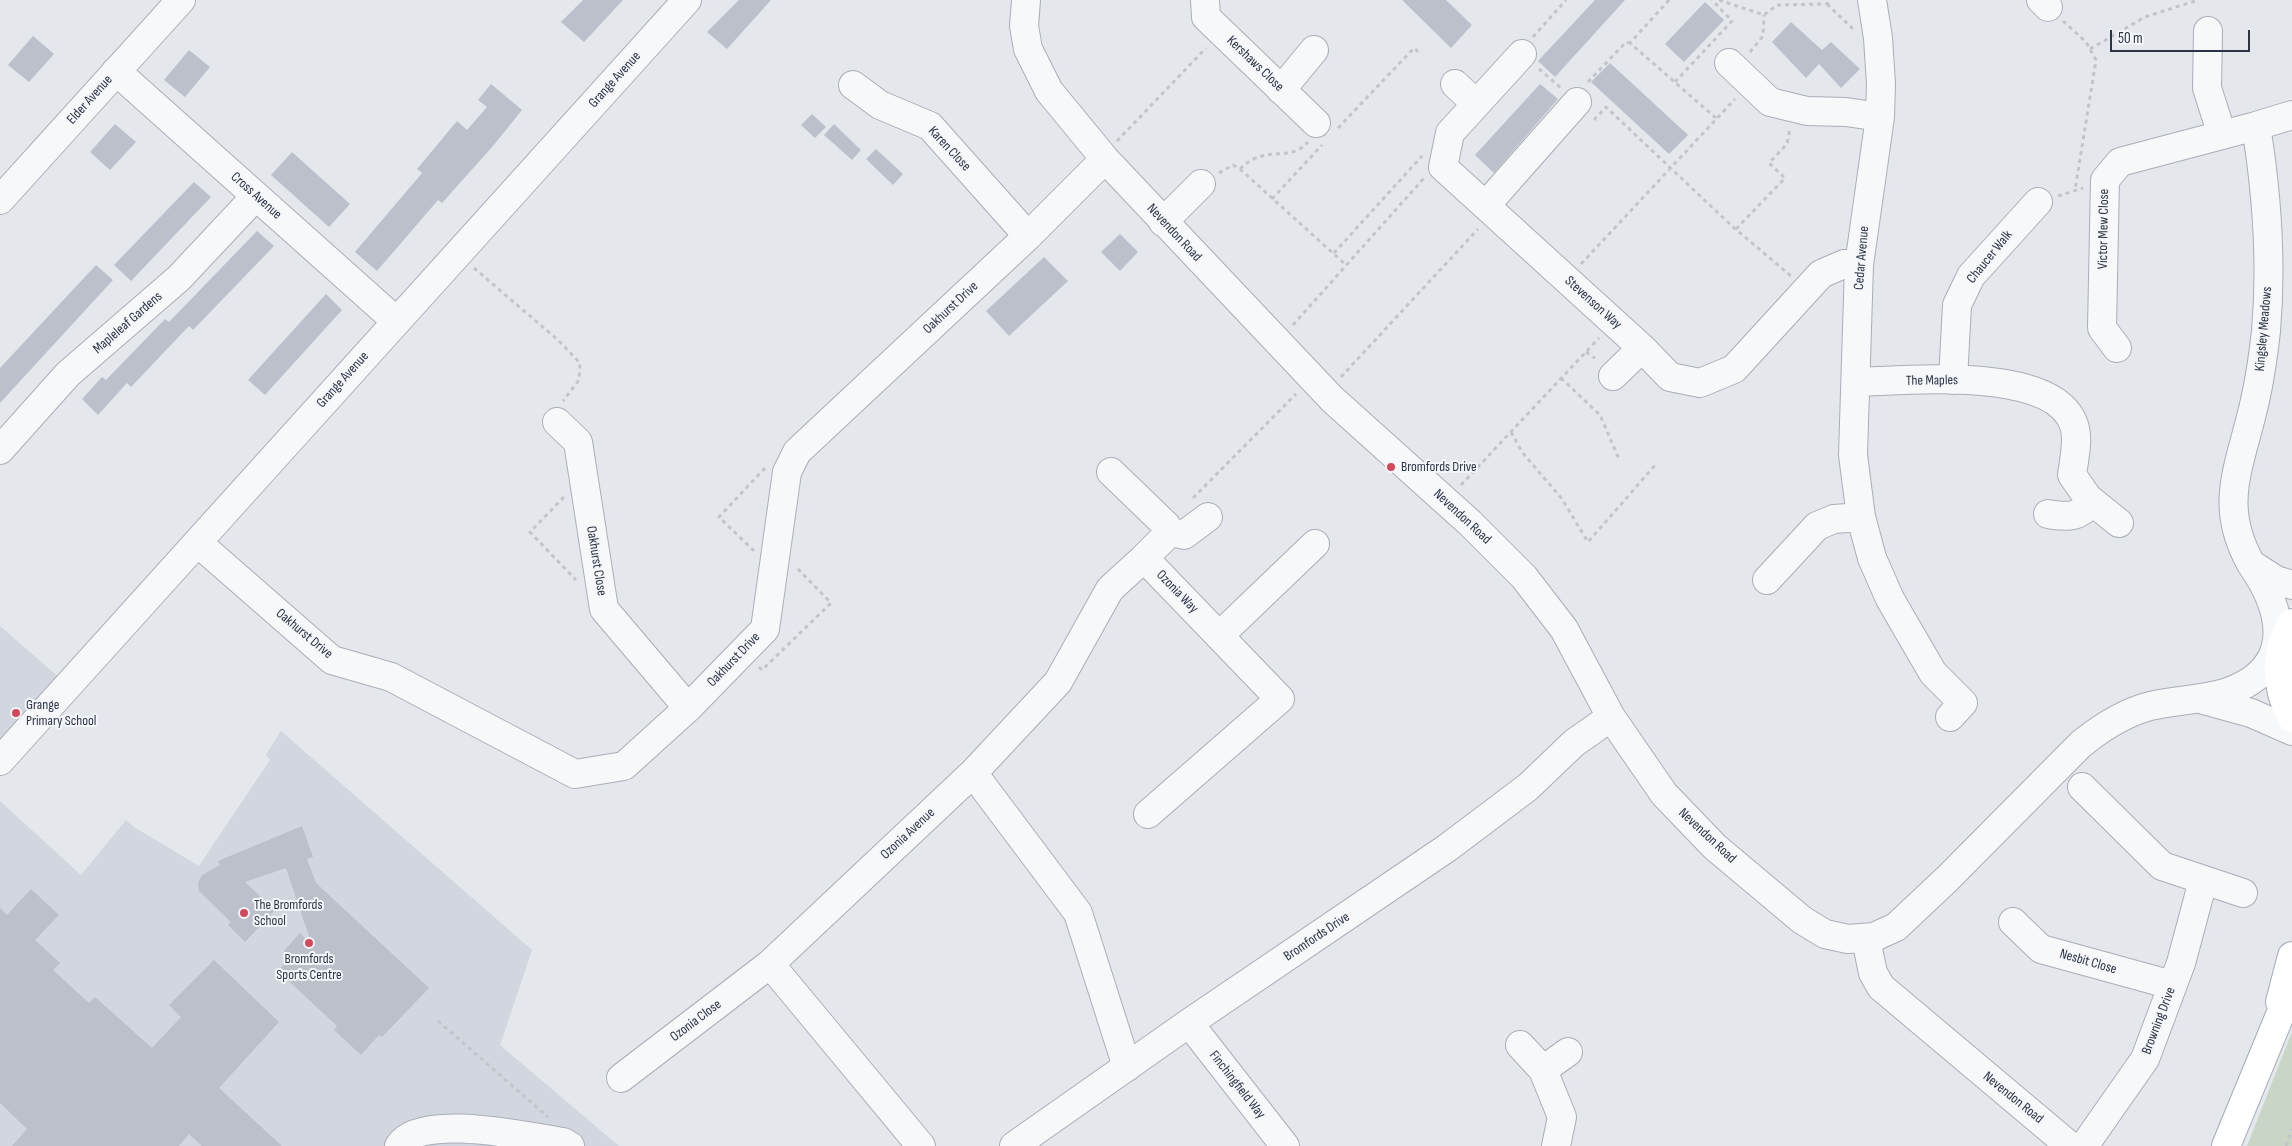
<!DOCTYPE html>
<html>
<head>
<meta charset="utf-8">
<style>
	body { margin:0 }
	#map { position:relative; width:2292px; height:1146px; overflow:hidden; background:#e4e7ec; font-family:"Sofia Sans Condensed",sans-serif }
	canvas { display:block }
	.scale { position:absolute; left:2110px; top:30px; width:140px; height:22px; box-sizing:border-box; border:2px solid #2b3445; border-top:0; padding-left:6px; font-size:15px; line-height:18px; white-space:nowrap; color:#2b3445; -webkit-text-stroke:4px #f4f6f9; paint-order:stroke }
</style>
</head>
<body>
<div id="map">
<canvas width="2292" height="1146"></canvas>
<div class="scale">50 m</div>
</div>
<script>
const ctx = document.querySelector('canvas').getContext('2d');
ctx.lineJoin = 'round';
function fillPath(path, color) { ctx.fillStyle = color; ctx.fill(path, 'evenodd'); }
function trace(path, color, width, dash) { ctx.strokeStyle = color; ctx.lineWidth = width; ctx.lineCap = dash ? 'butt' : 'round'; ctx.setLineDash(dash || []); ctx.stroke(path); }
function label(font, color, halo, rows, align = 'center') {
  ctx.font = font + ' "Sofia Sans Condensed",sans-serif'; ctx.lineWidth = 4; ctx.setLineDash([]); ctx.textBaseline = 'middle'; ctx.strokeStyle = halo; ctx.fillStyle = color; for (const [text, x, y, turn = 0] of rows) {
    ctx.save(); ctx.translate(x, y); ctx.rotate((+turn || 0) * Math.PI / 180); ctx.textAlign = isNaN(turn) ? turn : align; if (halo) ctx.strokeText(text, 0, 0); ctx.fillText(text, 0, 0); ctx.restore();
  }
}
fillPath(new Path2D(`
	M0,626L62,680L0,745Z
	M281,731L532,950L500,1045L619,1146H0V801L81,875L126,820L134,827L199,866L270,760L266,755Z`), '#d2d6de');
fillPath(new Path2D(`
	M2292,1032V1146H2247Z`), '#c9d6c5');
fillPath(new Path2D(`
	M583,0H623L584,42L561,22Z
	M739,0H771L727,49L707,32Z
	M1402,0H1446L1472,25L1451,48Z
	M1595,0H1625L1555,77L1538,61Z
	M1705,2L1724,20L1684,62L1665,44Z
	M1791,22L1822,50L1831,42L1860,69L1841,88L1819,64L1806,78L1772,42Z
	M33,36L54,54L29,82L8,65Z
	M189,50L210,67L185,97L164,80Z
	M1610,63L1688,135L1669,154L1591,82Z
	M491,84L522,110L493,146L442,203L438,200L377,271L355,252L422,173L417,169L457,121L467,130L487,107L478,100Z
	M1540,84L1558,99L1494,173L1475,155Z
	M812,114L826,127L815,138L801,125Z
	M115,124L136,142L110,170L90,152Z
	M834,124L861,150L852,160L824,135Z
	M876,149L903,174L893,185L866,159Z
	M292,152L350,204L329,227L271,175Z
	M194,182L211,197L131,281L114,265Z
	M257,231L274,246L193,330L189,326L131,387L127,383L98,415L82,399L102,377L106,380L165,319L169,322Z
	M1120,234L1138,252L1120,271L1101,252Z
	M1044,257L1068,281L1009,336L986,311Z
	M96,265L113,280L0,403V368Z
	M326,294L342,310L265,395L248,380Z
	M302,826L313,857L307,859L316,883L429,988L382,1037L379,1035L361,1055L334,1030L337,1026L278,971L290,957L284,951L300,933L312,945L286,868L245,882L275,910L245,942L228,925L231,922L199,891L198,883L202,875L220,865L218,861Z
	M31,889L59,915L35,940L60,963L53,970L89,1003L95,997L152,1048L181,1017L169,1005L214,960L279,1022L219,1088L282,1146H202L189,1134L179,1146H12L27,1129L0,1103V908L7,915Z`), '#bbc0ca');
const minor = new Path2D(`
	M1026,0L1024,26L1028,49L1049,91L1105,159L1332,399L1470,523L1524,577L1564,629L1611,717L1664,794L1715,847L1802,920L1825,934L1848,939L1874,937L1896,927L1947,879L2081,744C2102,727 2124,713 2150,706C2175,700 2201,700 2225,693C2292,671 2288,617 2251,564L2276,580L2292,585
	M1205,0L1206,17L1316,123
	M1872,0L1878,38L1881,84L1880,117L1859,265L1853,455L1861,517L1872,558L1890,599L1933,673L1963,703L1950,717
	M2041,0L2048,7
	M2208,31L2207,88L2222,135
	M1522,54L1450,133L1443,167L1642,348L1670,377L1700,383L1734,369L1821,274L1844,264L1859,265
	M1729,63L1770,102L1807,111L1846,112L1880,117
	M116,71L396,321
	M1455,84L1475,103
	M853,85L880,105L930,126L1028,236
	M1281,90L1314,50
	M0,200L181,0
	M1486,205L1577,102
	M1163,222L1201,184
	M2117,348L2102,328L2105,180L2120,162L2256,126
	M1613,376L1642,348
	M1953,380L1957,305L1971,276L2038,202
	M1856,382C1907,381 2054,365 2074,425C2079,440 2074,459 2072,475L2088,498L2119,523
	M557,422L578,442L604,609L688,708
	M0,450L68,374L179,278L256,196
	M1111,472L1166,525L1168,531L1166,536L1144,558
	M2048,514C2070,517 2077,518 2093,502
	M1168,531L1184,535L1208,517
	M198,543L332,660L391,677L575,774L624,766L688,708L765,629L787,472L797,452L1028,236L1105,159
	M2251,564C2219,507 2238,471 2252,413C2259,386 2263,358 2266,331C2272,262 2267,194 2256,126L2292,115
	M1767,580L1817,526L1834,519L1861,517
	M1219,636L1315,544
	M2204,700L2251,713L2292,731
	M0,761L687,0
	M973,773L1058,682L1110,589L1144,558L1280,699L1148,814
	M2082,787L2162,866L2243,893
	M2013,922L2041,949L2172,985
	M1866,939L1873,973L1881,987L2070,1146
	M1189,1023L1285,1146
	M1520,1045L1543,1070L1562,1117L1556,1146
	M1543,1070L1568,1052
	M621,1078L770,964
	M399,1146C420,1112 528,1137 563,1142L570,1146
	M921,1146L770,964L973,773L1078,913L1127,1067
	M1014,1146L1189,1023L1447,848L1528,787L1574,743L1611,717
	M2084,1146L2145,1059L2181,963L2203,881`);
const major = new Path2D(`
	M2292,623C2274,653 2275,687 2292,718
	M2280,1002L2292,956
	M2226,1146L2292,986`);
trace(minor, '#a9aeb7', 30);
trace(major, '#a3abb8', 30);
trace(new Path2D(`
	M1669,0L1630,43L1717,119
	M1719,0L1764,15L1777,5L1827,4L1831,0
	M1827,4L1853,29
	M2063,21L2086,42L2096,60L2075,190
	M1533,37L1566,0
	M2090,49L2145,17L2198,0
	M1750,52L1763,36L1764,15
	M1539,69L1561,88
	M1588,82L1626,42L1630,43
	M1675,82L1732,21L1712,0
	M1594,120L1606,107L1733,227L1791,276
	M1338,128L1414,48L1421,54
	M1117,141L1206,48
	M1240,169C1266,143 1288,164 1308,142
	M1219,173L1233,165L1240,169L1346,265
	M2058,196L2083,188
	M1272,199L1322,145
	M1736,229L1785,178L1769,163L1787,144L1790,129
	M1334,253L1422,156
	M1581,264L1735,99
	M474,268L558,340L580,363L579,380L563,401
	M1293,325L1425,177
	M1586,352L1595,358
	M1341,377L1478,229
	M1561,378L1600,415L1619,459
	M1511,432L1522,452L1562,499L1588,542L1657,463
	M1461,485L1599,338
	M564,497L530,532L576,580
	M1193,498L1296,394
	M754,551L719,517L765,468
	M759,667L762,670L831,603L797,568
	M438,1021L548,1117
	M2286,1146L2292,1129`), '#c2c5cb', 3, [4, 4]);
trace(minor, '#f7f8fa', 28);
trace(major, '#fff', 28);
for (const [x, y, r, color] of [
	[1391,467,5,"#d1495b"],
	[16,713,5,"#d1495b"],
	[244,913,5,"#d1495b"],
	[309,943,5,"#d1495b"]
]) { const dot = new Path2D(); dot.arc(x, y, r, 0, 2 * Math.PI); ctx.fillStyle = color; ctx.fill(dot); trace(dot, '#f4f6f9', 2); }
label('14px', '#2b3445', '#f4f6f9', [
	["Kershaws Close",1255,64,44],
	["Grange Avenue",615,80,-48],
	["Elder Avenue",90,100,-48],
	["Karen Close",949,149,47],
	["Cross Avenue",256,196,42],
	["Victor Mew Close",2104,229,-89],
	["Nevendon Road",1174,233,47],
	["Chaucer Walk",1990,257,-51],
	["Cedar Avenue",1862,258,-85],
	["Stevenson Way",1593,303,42],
	["Oakhurst Drive",951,308,-43],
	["Mapleleaf Gardens",128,323,-41],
	["Kingsley Meadows",2264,329,-85],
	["Grange Avenue",343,380,-48],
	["The Maples",1932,381,-1],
	["Nevendon Road",1462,517,43],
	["Oakhurst Close",596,561,81],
	["Ozonia Way",1177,592,46],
	["Oakhurst Drive",304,634,40],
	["Oakhurst Drive",734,660,-46],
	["Ozonia Avenue",908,834,-43],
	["Nevendon Road",1707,836,43],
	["Bromfords Drive",1317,937,-34],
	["Nesbit Close",2088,962,16],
	["Ozonia Close",696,1021,-37],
	["Browning Drive",2159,1021,-69],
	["Finchingfield Way",1237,1085,52],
	["Nevendon Road",2013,1098,39]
]);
label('14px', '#2b3445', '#f4f6f9', [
	["Bromfords Drive",1401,467],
	["Grange",26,705],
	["Primary School",26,721],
	["The Bromfords",254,905],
	["School",254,921],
	["Bromfords",309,959,"center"],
	["Sports Centre",309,975,"center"]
], 'left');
</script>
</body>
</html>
